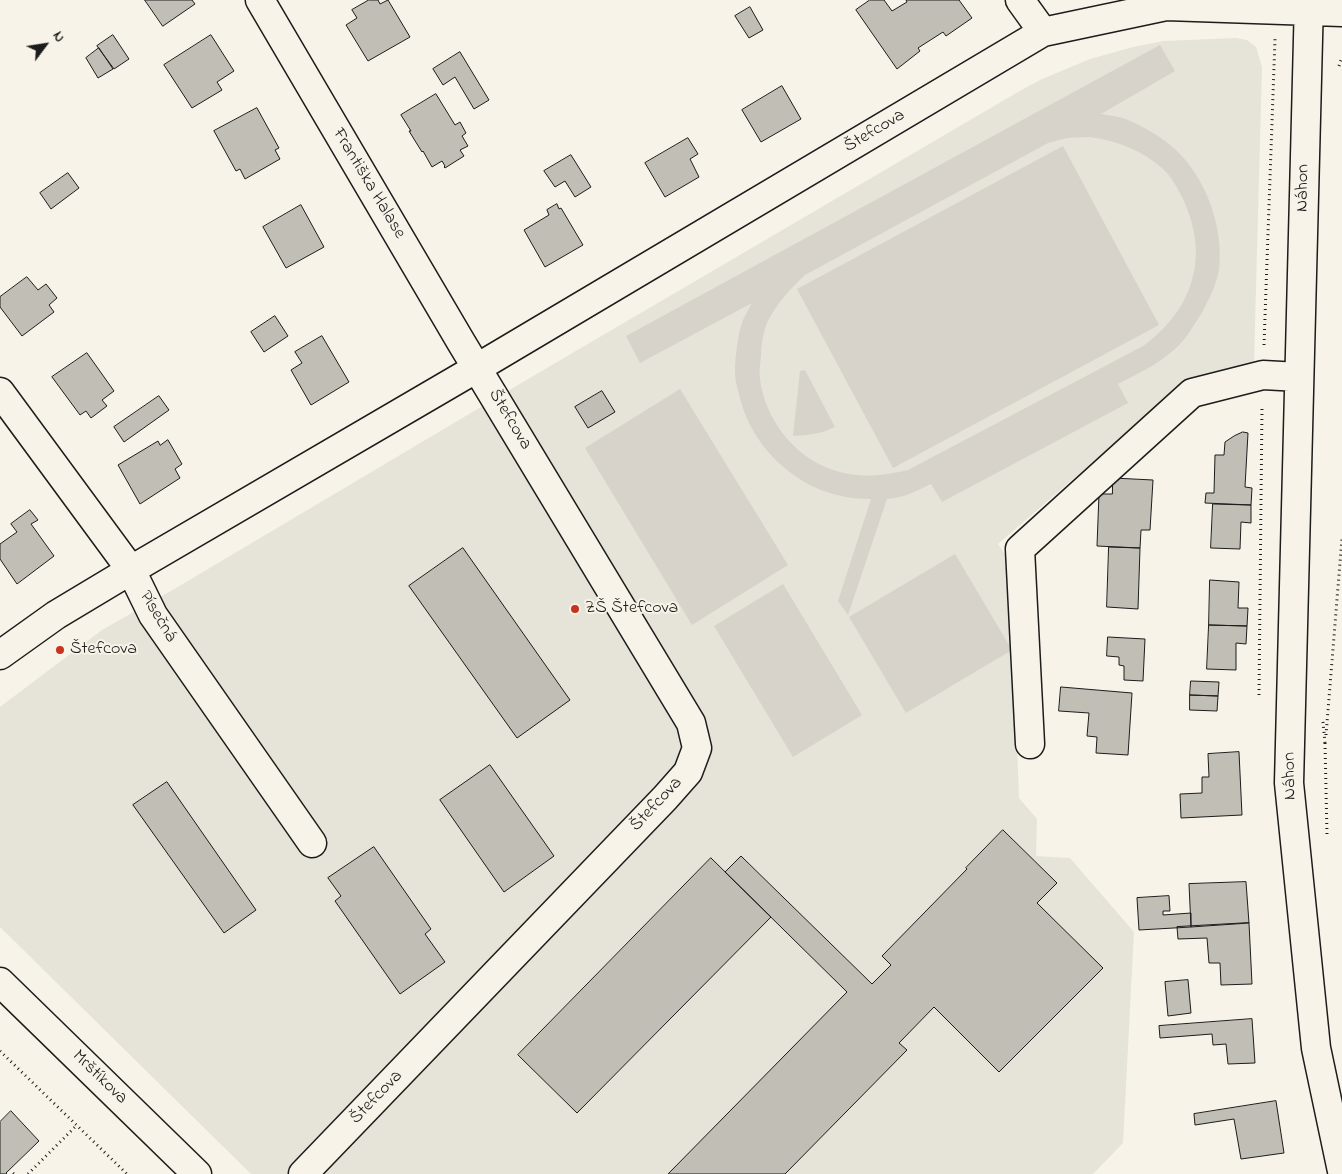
<!DOCTYPE html>
<html>
<head>
<meta charset="utf-8">
<style>
	body { margin:0 }
	#map { position:relative; width:1342px; height:1174px; overflow:hidden; background:#f7f3e8; font-family:"Indie Flower",sans-serif }
	canvas { display:block }
	.north { position:absolute; left:20px; top:20px; width:50px; height:50px; -webkit-text-stroke:4px #f7f3e8; paint-order:stroke; rotate:59deg; font-size:14px; font-weight:700; line-height:20px; text-align:center; color:#1c1c1c }
	.north::after { content:''; display:block; margin:auto; width:18px; height:22px; background:#1c1c1c; clip-path:polygon(50% 0,100% 100%,50% 72%,0 100%) }
</style>
</head>
<body>
<div id="map">
<canvas width="1342" height="1174"></canvas>
<div class="north">N</div>
</div>
<script>
const ctx = document.querySelector('canvas').getContext('2d');
ctx.lineJoin = 'round';
function fillPath(path, color) { ctx.fillStyle = color; ctx.fill(path, 'evenodd'); }
function trace(path, color, width, dash) { ctx.strokeStyle = color; ctx.lineWidth = width; ctx.lineCap = dash ? 'butt' : 'round'; ctx.setLineDash(dash || []); ctx.stroke(path); }
function label(font, color, halo, rows, align = 'center') {
  ctx.font = font + ' "Indie Flower",sans-serif'; ctx.lineWidth = 4; ctx.setLineDash([]); ctx.textBaseline = 'middle'; ctx.strokeStyle = halo; ctx.fillStyle = color; for (const [text, x, y, turn = 0] of rows) {
    ctx.save(); ctx.translate(x, y); ctx.rotate((+turn || 0) * Math.PI / 180); ctx.textAlign = isNaN(turn) ? turn : align; if (halo) ctx.strokeText(text, 0, 0); ctx.fillText(text, 0, 0); ctx.restore();
  }
}
fillPath(new Path2D(`
	M1236,38L1247,40L1256,47L1262,67L1254,362L1184,383L998,544L1010,562L1019,798L1037,819L1036,856L1070,858L1134,932L1123,1143L1093,1174H251L0,927V707L102,630L176,588L523,382L1018,92L1040,80L1090,59L1133,47L1164,41Z`), '#e6e3d9');
fillPath(new Path2D(`
	M1160,45L1175,71L1101,114C1107,115 1113,116 1119,117C1137,122 1162,137 1175,149C1206,178 1224,227 1219,270C1216,287 1204,311 1194,325C1190,331 1186,338 1181,343C1163,362 1141,372 1118,384L1128,403L942,502L931,484C917,491 903,498 887,499L848,615L838,601L871,499C860,499 849,498 837,495C790,484 749,442 739,394C737,387 735,379 735,372C735,359 738,332 743,320C746,314 749,308 752,303L640,363L626,336ZM1090,137C1117,141 1142,150 1163,169C1171,176 1177,187 1182,197C1199,232 1202,269 1182,304C1172,321 1159,334 1143,346L908,470C883,476 859,479 833,470C794,457 765,419 760,379C759,372 760,364 761,356C761,345 763,333 767,323C776,304 790,289 805,275L1048,143L1067,138Z
	M1063,146L1159,325L893,468L797,289Z
	M805,370L835,427C820,434 810,435 793,436L800,371Z
	M680,389L788,565L692,625L585,448Z
	M955,554L1012,650L906,713L849,617Z
	M783,584L862,715L793,757L714,626Z`), '#d7d3cb');
const building = new Path2D(`
	M145,0H192L195,4L163,26Z
	M369,0H378L380,4L388,0L410,37L368,61L346,25L357,18L352,10Z
	M870,0H884L892,11L907,2L906,0H959L972,18L946,36L943,32L918,48L920,51L897,69L856,10Z
	M750,7L763,30L749,38L735,16Z
	M113,35L129,59L114,69L97,46Z
	M211,35L234,71L217,82L222,90L192,108L164,65Z
	M99,48L113,69L98,78L86,58Z
	M460,52L489,100L474,109L455,77L443,85L433,69Z
	M782,86L801,119L761,142L742,110Z
	M436,94L455,125L460,122L466,133L462,136L468,146L460,150L464,156L445,168L444,167L445,166L442,161L432,167L423,151L422,152L409,131H411L401,115Z
	M257,108L279,148L275,150L280,159L245,179L240,169L236,171L214,131Z
	M688,138L698,154L690,159L699,177L665,197L645,163Z
	M571,155L591,187L575,197L565,181L555,187L544,171Z
	M68,173L79,188L51,209L40,193Z
	M557,204L559,209L561,208L583,245L545,267L524,230L549,215L547,210Z
	M301,205L324,247L286,268L263,227Z
	M27,277L38,290L46,284L57,298L49,305L54,312L22,336L0,307V297Z
	M275,316L288,336L264,352L251,332Z
	M322,336L349,382L311,405L291,370L302,363L295,352Z
	M87,353L114,391L102,400L107,406L91,418L86,411L80,415L52,377Z
	M602,391L615,412L588,428L575,407Z
	M159,396L169,410L124,442L114,427Z
	M1243,432L1248,433L1245,487L1252,488L1251,505L1205,503L1206,493H1214L1215,455H1224L1225,442L1234,436Z
	M168,440L182,464L175,469L180,478L140,504L118,465L158,441L160,445Z
	M1113,478L1153,480L1150,530H1141L1140,548L1097,546L1099,494H1112Z
	M1213,504L1251,505V523L1241,522L1240,549L1211,548Z
	M30,510L38,520L31,524L54,556L17,584L0,559V544L17,532L11,524Z
	M1109,547L1140,548L1138,609L1107,607Z
	M463,548L570,700L517,738L409,586Z
	M1210,580L1239,582L1238,608H1248L1247,626L1209,625Z
	M1209,625L1247,626L1246,644L1236,643V670L1207,669Z
	M1108,637L1145,639L1143,681L1124,680V666L1119,665V657L1107,656Z
	M1191,681L1219,682L1218,696L1190,695Z
	M1061,687L1132,693L1128,755L1096,753L1097,737L1087,736L1089,713L1059,711Z
	M1190,695L1218,696L1217,711L1190,710Z
	M1239,752L1242,815L1181,818L1180,794L1202,793V777H1209L1208,754Z
	M490,765L554,856L504,892L440,800Z
	M167,782L256,910L224,933L133,805Z
	M1003,830L1057,883L1037,903L1103,968L999,1072L934,1007L899,1043L907,1050L785,1174H668L847,992L725,872L741,856L872,984L891,965L882,956L967,869L966,868Z
	M374,847L431,929L425,934L445,962L400,994L335,901L341,896L328,878Z
	M711,858L771,917L577,1113L518,1055Z
	M1246,882L1249,923L1191,927L1189,884Z
	M1169,896L1170,911H1163V915L1191,913V927L1139,930L1137,898Z
	M1249,923L1252,984L1221,985L1220,963H1209L1207,938L1178,939L1177,927Z
	M1188,980L1191,1013L1168,1016L1165,982Z
	M1252,1019L1255,1063L1228,1064L1226,1044L1213,1045L1212,1034L1160,1038L1159,1026Z
	M1276,1101L1284,1153L1241,1159L1234,1119L1195,1125L1194,1114Z
	M11,1111L39,1141L6,1173L7,1174H0V1122Z`);
fillPath(building, '#c0beb5');
trace(building, '#1c1c1c', 1);
const minor = new Path2D(`
	M260,0L461,342L691,723L697,748L688,772L665,798L303,1174
	M1020,0L1043,32
	M1309,0L1289,783L1316,1048L1342,1171
	M0,392L131,570L153,615L312,843
	M0,655L56,615L131,570L477,368L1043,32L1166,6L1342,12
	M1030,744L1020,549L1192,393L1263,375L1299,377
	M0,982L197,1174`);
trace(minor, '#1c1c1c', 31);
trace(new Path2D(`
	M1339,66L1342,57
	M1264,345L1275,39
	M1259,695L1262,407
	M1323,722L1325,743
	M1326,735L1342,538
	M1325,743L1327,835
	M0,1051L127,1174
	M13,1173L14,1174
	M28,1174L77,1125`), '#1c1c1c', 3, [1, 4]);
trace(minor, '#f7f3e8', 28);
for (const [x, y, r, color] of [
	[575,609,5,"#c8321e"],
	[60,650,5,"#c8321e"]
]) { const dot = new Path2D(); dot.arc(x, y, r, 0, 2 * Math.PI); ctx.fillStyle = color; ctx.fill(dot); trace(dot, '#f7f3e8', 2); }
label('18px', '#1c1c1c', '#f7f3e8', [
	["Štefcova",875,132,-31],
	["Františka Halase",368,184,59],
	["Náhon",1304,188,-89],
	["Štefcova",509,420,59],
	["Písečná",157,617,59],
	["Náhon",1291,776,-91],
	["Štefcova",657,805,-47],
	["Mrštíkova",99,1078,44],
	["Štefcova",377,1098,-46]
]);
label('18px', '#1c1c1c', '#f7f3e8', [
	["ZŠ Štefcova",585,609],
	["Štefcova",70,650]
], 'left');
</script>
</body>
</html>
